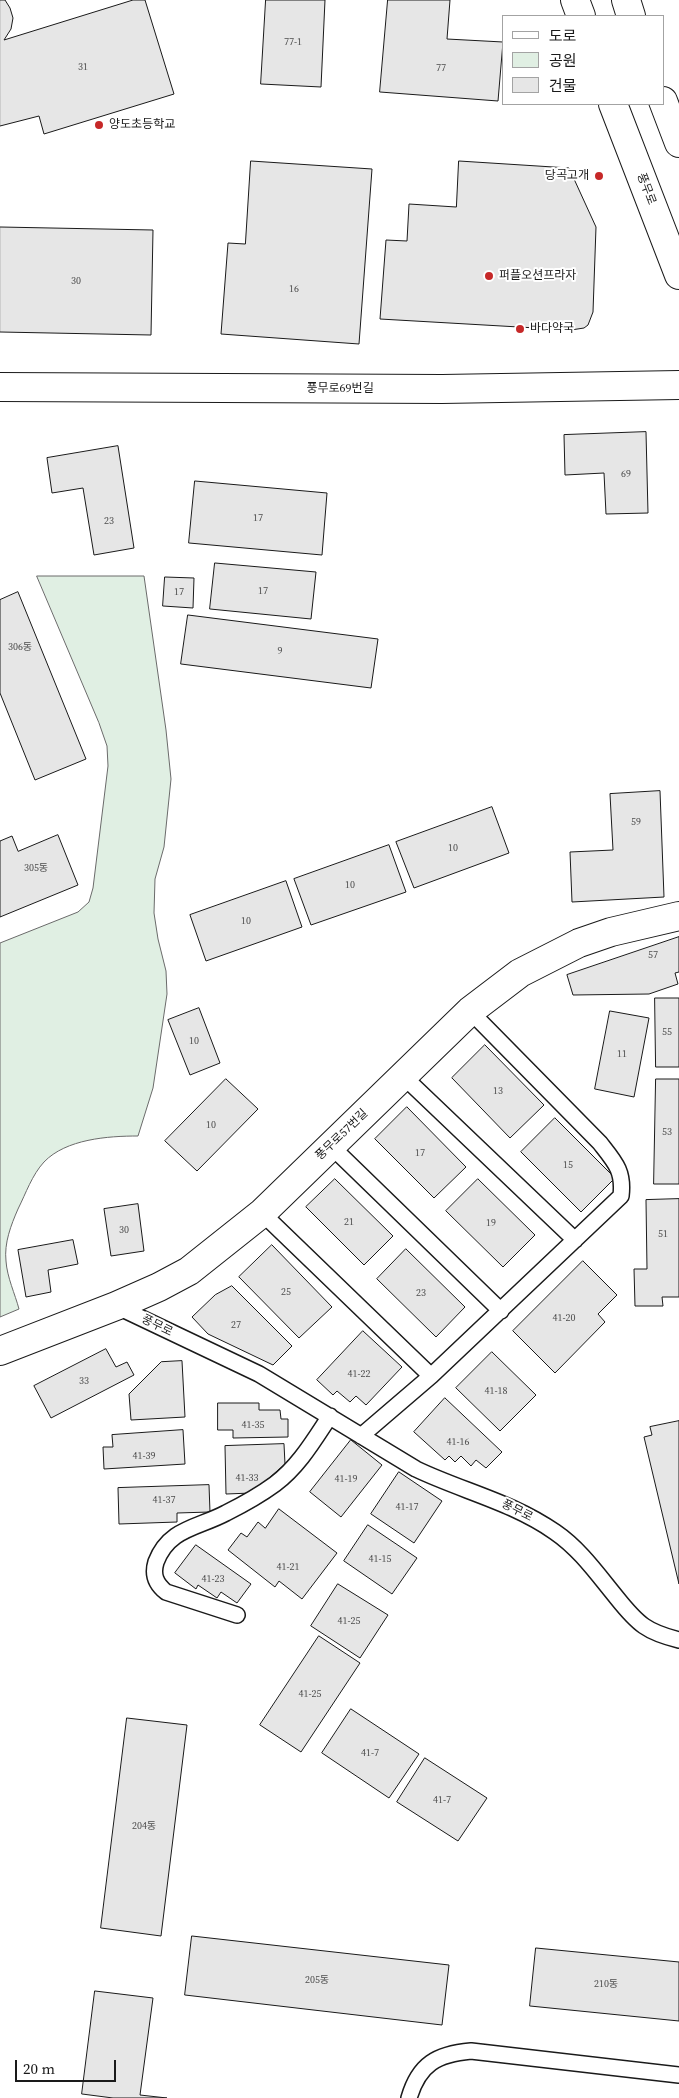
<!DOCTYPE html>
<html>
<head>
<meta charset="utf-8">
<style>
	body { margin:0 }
	#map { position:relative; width:679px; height:2098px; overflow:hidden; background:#fff; font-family:"Source Serif 4","Noto Sans KR",serif }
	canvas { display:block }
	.legend { position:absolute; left:502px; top:15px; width:162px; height:90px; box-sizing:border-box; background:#fff; border:1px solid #a3a3a3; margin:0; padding:6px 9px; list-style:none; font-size:15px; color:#1a1a1a }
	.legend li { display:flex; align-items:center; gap:10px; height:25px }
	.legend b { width:25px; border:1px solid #a3a3a3 }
	.scale { position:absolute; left:15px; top:2060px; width:101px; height:22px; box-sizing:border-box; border:2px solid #1a1a1a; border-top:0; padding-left:6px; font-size:15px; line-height:18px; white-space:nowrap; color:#1a1a1a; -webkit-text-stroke:4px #fff; paint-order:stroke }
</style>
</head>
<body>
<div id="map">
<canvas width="679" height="2098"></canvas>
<ul class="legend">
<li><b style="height:6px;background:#fff"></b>도로</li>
<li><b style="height:14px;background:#e0efe3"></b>공원</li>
<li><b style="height:14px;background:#e6e6e6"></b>건물</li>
</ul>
<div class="scale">20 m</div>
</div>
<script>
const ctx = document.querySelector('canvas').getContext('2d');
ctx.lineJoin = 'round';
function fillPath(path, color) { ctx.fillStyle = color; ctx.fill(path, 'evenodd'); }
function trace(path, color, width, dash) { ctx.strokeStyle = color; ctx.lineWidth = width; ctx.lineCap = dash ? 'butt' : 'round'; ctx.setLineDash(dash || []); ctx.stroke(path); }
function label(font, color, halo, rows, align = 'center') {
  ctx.font = font + ' "Source Serif 4","Noto Sans KR",serif'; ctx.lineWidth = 4; ctx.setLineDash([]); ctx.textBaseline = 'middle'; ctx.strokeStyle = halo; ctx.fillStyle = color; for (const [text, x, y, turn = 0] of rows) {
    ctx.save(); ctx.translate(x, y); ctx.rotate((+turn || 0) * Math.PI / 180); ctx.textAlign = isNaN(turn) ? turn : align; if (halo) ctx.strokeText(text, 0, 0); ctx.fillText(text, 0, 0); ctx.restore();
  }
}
const green = new Path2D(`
	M37,576H144L166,730L171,779L164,847L155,879L154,913L158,939L166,971L167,994L153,1088L138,1136C108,1136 66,1139 44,1162C32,1175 26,1193 18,1209C11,1225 4,1243 6,1261C7,1277 15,1294 19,1309L0,1317V943L78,912L89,902L93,888L108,766L107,746L99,723Z`);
fillPath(green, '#e0efe3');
trace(green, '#6a6a6a', 1);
const building = new Path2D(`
	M0,0H5L10,8L13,18L11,29L4,40L133,0H145L174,94L44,134L39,116L0,126Z
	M266,0H325L321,87L261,84Z
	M388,0H450L447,39L503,42L498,101L380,92Z
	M251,161L372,169L359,344L221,334L228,243L245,244Z
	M459,161L569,168L596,227L593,312L588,325L584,328L571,330L380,319L386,240L407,241L409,204L456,207Z
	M0,227L153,230L151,335L0,332Z
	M646,432L648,513L606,514L604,473L565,475L564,435Z
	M118,446L134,548L94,555L83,488L52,493L47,458Z
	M195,481L327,493L322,555L189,543Z
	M215,563L316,572L311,619L210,609Z
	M165,577L194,578L193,608L163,606Z
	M18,592L86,759L35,780L0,693V600Z
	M188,615L378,639L371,688L181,664Z
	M660,791L664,897L572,902L570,852L613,850L610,794Z
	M492,807L509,853L414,888L396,842Z
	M58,835L78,885L0,917V841L12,836L18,851Z
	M389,845L406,892L311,925L294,879Z
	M286,881L302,927L206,961L190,915Z
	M679,937V972L675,973L678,984L649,994L573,995L567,975Z
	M655,998H679V1067H656Z
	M199,1008L220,1063L190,1075L168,1020Z
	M610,1011L649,1018L634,1097L595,1089Z
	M485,1045L544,1105L510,1138L452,1078Z
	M226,1079L258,1109L197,1171L165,1141Z
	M656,1079H679V1184H654Z
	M407,1107L466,1167L434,1198L375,1139Z
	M555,1118L615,1178L581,1212L521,1152Z
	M335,1179L393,1236L364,1265L306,1207Z
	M478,1179L535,1235L503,1267L446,1211Z
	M679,1199V1297H662L663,1306H635L634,1269H647L646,1200Z
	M138,1204L144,1251L111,1256L104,1209Z
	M73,1240L78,1264L48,1270L51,1292L26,1297L18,1250Z
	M272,1245L332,1307L299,1338L239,1277Z
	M406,1249L465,1307L436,1337L377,1279Z
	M583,1261L617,1295L598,1314L605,1322L555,1373L513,1331Z
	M232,1286L292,1346L273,1365L208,1334L192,1317L215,1295Z
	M363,1331L402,1367L366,1405L356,1396L350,1402L337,1391L333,1395L317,1380Z
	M106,1349L116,1367L127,1362L134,1375L51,1418L34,1386Z
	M492,1352L536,1395L500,1431L456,1388Z
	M182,1361L185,1417L131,1420L129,1394L161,1362Z
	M445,1398L502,1452L486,1468L476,1460L471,1466L461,1456L455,1462L449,1456L445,1460L414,1432Z
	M218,1403H259V1410H280L281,1419H288V1437L233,1438V1430H218Z
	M679,1421V1584L644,1437L652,1435L650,1427Z
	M183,1430L185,1464L104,1469L103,1447H113L112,1435Z
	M351,1440L382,1465L341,1517L310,1492Z
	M284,1444L285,1464L252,1493L226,1494L225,1446Z
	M399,1472L442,1501L414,1543L371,1514Z
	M209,1485L210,1512L177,1513V1522L119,1524L118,1488Z
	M279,1509L337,1553L302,1599L279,1581L275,1587L228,1550L241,1533L247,1537L258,1522L265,1528Z
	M368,1525L417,1558L392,1594L344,1561Z
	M196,1545L251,1584L237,1603L221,1592L217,1598L198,1585L196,1589L175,1573Z
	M338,1584L388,1615L360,1658L311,1626Z
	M319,1636L360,1663L301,1752L260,1725Z
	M351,1709L419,1754L389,1798L322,1753Z
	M127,1718L187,1725L161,1936L101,1928Z
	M425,1758L487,1798L458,1841L397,1802Z
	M192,1936L449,1965L442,2025L185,1995Z
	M536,1948L679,1962V2021L530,2006Z
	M95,1991L153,1998L140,2095L167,2098H113L82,2094Z`);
fillPath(building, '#e6e6e6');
trace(building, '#1a1a1a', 1);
const lane = new Path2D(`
	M402,1075L575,1240
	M331,1146L501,1311
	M262,1213L431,1376
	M116,1306L259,1374L416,1469C462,1491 512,1502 555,1532C580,1549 598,1575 617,1598C625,1608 634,1619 644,1626C654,1633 667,1637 679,1640
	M361,1436L431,1376L621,1196C624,1171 615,1162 600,1143L470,1011
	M237,1615L166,1592C156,1584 152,1575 156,1562C169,1528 198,1528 226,1513C242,1505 260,1495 275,1484C299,1466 314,1440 330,1416
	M409,2098C419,2064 437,2054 471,2051L679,2075`);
const street = new Path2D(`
	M0,387L442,389L679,385
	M0,1351L116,1306L159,1287L189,1271L262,1213L470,1011L520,973L579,943L611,932L679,916`);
const secondary = new Path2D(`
	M575,0L581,16
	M626,0L631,16
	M663,101L679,143
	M613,104L679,275`);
trace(lane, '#1a1a1a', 18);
trace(street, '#1a1a1a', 30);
trace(secondary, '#1a1a1a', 30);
trace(lane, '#fff', 15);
trace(street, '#fff', 28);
trace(secondary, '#fff', 28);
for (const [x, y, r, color] of [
	[99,125,5,"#c62828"],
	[599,176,5,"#c62828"],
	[489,276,5,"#c62828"],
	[520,329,5,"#c62828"]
]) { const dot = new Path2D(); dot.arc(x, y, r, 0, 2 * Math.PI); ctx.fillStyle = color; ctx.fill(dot); trace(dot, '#fff', 2); }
label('10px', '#4d4d4d', null, [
	["77-1",293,42],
	["31",83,67],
	["77",441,68],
	["30",76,281],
	["16",294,289],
	["69",626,474],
	["17",258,518],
	["23",109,521],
	["17",263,591],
	["17",179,592],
	["306동",20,647],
	["9",280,651],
	["59",636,822],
	["10",453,848],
	["305동",36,868],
	["10",350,885],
	["10",246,921],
	["57",653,955],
	["55",667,1032],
	["10",194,1041],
	["11",622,1054],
	["13",498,1091],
	["10",211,1125],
	["53",667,1132],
	["17",420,1153],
	["15",568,1165],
	["21",349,1222],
	["19",491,1223],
	["30",124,1230],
	["51",663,1234],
	["25",286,1292],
	["23",421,1293],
	["41-20",564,1318],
	["27",236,1325],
	["41-22",359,1374],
	["33",84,1381],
	["41-18",496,1391],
	["41-35",253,1425],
	["41-16",458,1442],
	["41-39",144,1456],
	["41-33",247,1478],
	["41-19",346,1479],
	["41-37",164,1500],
	["41-17",407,1507],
	["41-15",380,1559],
	["41-21",288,1567],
	["41-23",213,1579],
	["41-25",349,1621],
	["41-25",310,1694],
	["41-7",370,1753],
	["41-7",442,1800],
	["204동",144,1826],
	["205동",317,1980],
	["210동",606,1984]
]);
label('12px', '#1a1a1a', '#fff', [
	["양도초등학교",109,125],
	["당곡고개",589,176,"right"],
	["퍼플오션프라자",499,276],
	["바다약국",530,329]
], 'left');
label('12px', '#1a1a1a', '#fff', [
	["풍무로",646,189,69],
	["풍무로69번길",340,389],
	["풍무로57번길",342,1135,-44],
	["풍무로",157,1326,26],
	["풍무로",517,1511,27]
]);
</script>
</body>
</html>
